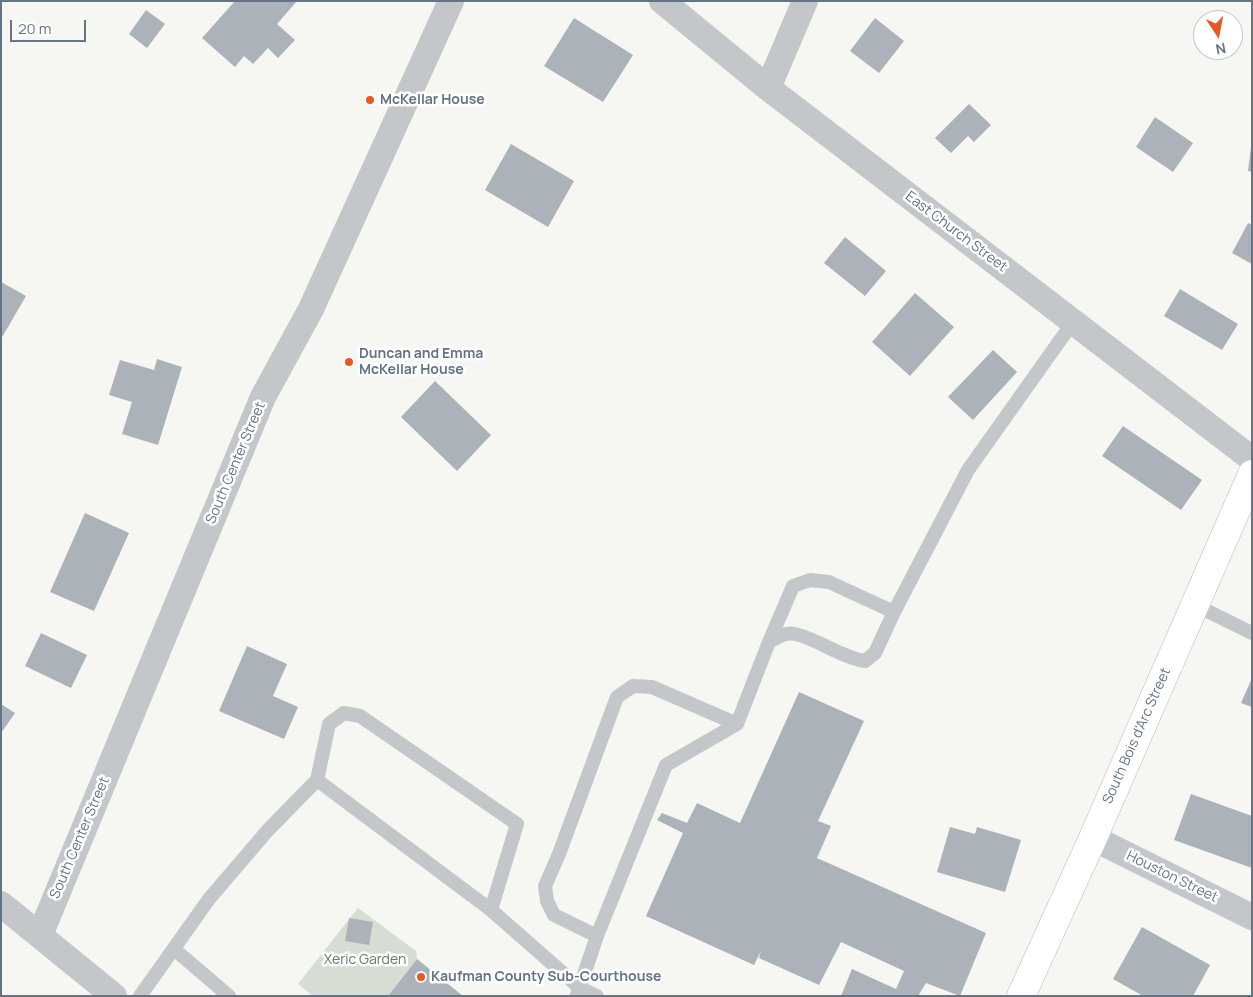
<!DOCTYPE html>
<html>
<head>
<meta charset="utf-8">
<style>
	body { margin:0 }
	#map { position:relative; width:1253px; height:997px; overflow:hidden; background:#f6f6f2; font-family:Manrope,sans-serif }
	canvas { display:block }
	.frame { position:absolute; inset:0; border:2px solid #647484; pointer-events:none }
	.north { position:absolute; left:1193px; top:10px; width:50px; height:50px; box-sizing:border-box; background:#fff; border:1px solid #c1c7ce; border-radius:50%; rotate:169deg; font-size:14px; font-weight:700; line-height:20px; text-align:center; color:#647484 }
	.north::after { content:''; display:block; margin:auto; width:18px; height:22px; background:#e55923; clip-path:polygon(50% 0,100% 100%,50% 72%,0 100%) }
	.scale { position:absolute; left:10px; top:20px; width:76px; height:22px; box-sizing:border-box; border:2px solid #647484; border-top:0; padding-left:6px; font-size:15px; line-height:18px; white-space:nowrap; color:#647484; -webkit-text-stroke:4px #fff; paint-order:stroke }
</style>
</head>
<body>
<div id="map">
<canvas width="1253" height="997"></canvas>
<div class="frame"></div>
<div class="north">N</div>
<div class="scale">20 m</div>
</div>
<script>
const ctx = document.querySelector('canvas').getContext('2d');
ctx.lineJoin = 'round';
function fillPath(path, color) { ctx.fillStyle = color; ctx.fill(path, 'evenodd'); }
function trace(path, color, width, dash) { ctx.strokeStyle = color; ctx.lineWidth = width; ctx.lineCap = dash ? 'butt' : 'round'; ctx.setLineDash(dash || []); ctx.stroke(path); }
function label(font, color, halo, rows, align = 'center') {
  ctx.font = font + ' Manrope,sans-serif'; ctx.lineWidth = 5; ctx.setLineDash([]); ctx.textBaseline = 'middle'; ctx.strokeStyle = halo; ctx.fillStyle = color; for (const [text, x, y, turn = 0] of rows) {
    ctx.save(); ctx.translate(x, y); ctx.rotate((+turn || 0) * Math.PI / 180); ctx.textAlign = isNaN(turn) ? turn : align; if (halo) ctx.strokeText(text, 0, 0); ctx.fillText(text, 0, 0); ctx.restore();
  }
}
fillPath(new Path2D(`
	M358,908L416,951L417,959L388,996H313L298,984Z`), '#d6ddd3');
fillPath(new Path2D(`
	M235,1H297L277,24L295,40L278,58L268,48L253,64L244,56L235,67L202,38Z
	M146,10L165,24L147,48L129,34Z
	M574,18L633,55L603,102L544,66Z
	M875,18L904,41L879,73L850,51Z
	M969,104L991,125L974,142L968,136L951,153L935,138Z
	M1155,117L1193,143L1173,172L1136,147Z
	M511,144L574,181L548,227L485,190Z
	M1251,147H1252V172L1248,171Z
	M1248,223L1252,225V264L1232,253Z
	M845,237L886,271L865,296L824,263Z
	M1,282L26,296L1,339Z
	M1180,289L1238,324L1222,350L1164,316Z
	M915,293L954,327L910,376L872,342Z
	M993,350L1017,372L973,420L948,397Z
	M157,359L182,367L158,445L122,434L132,402L109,395L120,360L154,370Z
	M435,381L491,435L457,471L401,417Z
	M1123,426L1202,480L1181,510L1102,456Z
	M85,513L129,533L94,611L50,592Z
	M41,633L87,655L71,688L25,666Z
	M247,646L287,664L273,696L298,707L284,739L219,711Z
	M1252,678V707L1241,703Z
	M799,692L864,721L818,821L831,826L817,858L986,933L960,996L926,983L918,996H841L852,969L896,989L904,971L841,942L819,985L759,958L761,951L754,965L646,916L683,833L657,820L662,813L687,823L697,803L740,823Z
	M1,704L15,713L1,733Z
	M1191,794L1252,816V868L1174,840Z
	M950,827L975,834L977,827L1021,840L1005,892L937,872Z
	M349,918L373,922L369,945L345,941Z
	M1142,927L1210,965L1193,996H1143L1113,979Z
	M417,959L463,996H388Z`), '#abb2b9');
const secondary = new Path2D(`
	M1021,996L1093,838L1252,474`);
trace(secondary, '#b5babf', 29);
trace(new Path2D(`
	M1195,605L1252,633
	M769,642L793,586L810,580L829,582L894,612L968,470L1073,322
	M491,910L517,824L360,716L344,713L329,724L317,780L487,907L491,910L580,988L597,996
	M597,936L554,915L547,901L545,886L559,854L617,697L633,686L652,687L737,724L769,642C778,637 785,632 795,634C818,639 840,657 865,661L875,653L894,612
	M174,949L229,996
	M577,995L597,936L666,765L737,724
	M140,996L209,899L268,830L317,780`), '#c3c7ca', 14);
trace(new Path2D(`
	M662,1L768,88L1252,459
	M768,88L805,1
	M1093,838L1252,917
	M1,904L114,996
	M40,935L263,397L311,309L451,1`), '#c3c7ca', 26);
trace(secondary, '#fff', 28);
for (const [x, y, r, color] of [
	[370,100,5,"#e55923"],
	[349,362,5,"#e55923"],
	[421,977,5,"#e55923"]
]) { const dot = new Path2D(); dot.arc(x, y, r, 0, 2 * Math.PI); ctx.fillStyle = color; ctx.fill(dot); trace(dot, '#fff', 2); }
label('bold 14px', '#647484', '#fff', [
	["McKellar House",380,100],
	["Duncan and Emma",359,354],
	["McKellar House",359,370],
	["Kaufman County Sub-Courthouse",431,977]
], 'left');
label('14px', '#647484', '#fff', [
	["East Church Street",956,232,37],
	["South Center Street",236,463,-67],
	["South Bois d'Arc Street",1137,736,-66],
	["South Center Street",80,838,-67],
	["Houston Street",1172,877,26]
]);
label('14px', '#677b63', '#fff', [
	["Xeric Garden",365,960]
]);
</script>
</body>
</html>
